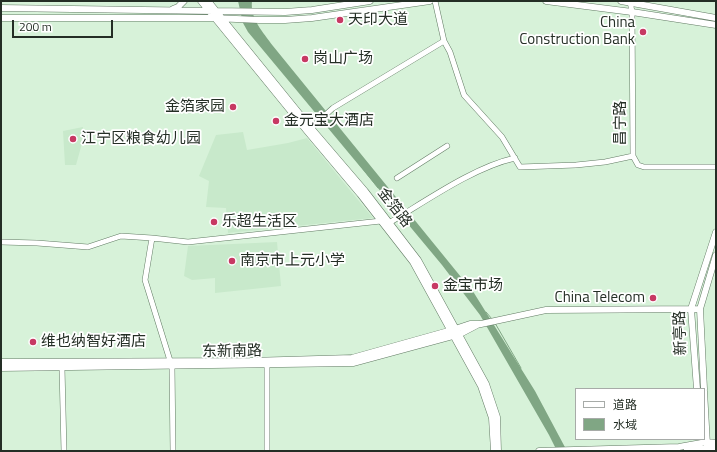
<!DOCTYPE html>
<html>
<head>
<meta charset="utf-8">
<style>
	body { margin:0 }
	#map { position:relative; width:717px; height:452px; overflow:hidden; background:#d7f2d9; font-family:"Titillium Web","Noto Sans SC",sans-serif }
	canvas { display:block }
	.frame { position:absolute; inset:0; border:2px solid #242e25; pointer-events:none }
	.legend { position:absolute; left:575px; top:388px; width:130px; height:52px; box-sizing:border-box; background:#fff; border:1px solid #a7aba8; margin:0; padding:5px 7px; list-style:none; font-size:12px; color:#242e25 }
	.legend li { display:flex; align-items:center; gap:8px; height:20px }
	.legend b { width:20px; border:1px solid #a7aba8 }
	.scale { position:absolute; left:12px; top:20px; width:101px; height:18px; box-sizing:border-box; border:2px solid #242e25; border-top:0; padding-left:5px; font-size:12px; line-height:14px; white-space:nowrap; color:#242e25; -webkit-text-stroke:3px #fff; paint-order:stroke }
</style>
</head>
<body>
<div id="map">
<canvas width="717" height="452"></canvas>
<div class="frame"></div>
<ul class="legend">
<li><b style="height:5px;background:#fff"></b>道路</li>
<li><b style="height:11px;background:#80a684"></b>水域</li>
</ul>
<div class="scale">200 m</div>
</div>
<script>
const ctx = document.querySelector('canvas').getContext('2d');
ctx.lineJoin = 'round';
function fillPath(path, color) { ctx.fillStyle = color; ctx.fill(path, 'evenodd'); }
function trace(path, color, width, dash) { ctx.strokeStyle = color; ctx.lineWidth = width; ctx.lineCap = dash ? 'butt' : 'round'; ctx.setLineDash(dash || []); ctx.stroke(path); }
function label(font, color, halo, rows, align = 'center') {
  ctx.font = font + ' "Titillium Web","Noto Sans SC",sans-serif'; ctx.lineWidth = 3.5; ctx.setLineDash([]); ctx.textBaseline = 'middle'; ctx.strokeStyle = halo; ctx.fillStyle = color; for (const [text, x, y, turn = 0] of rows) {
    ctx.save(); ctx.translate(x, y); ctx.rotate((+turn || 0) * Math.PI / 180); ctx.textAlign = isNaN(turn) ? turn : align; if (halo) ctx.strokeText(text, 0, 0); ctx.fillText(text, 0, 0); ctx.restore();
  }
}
fillPath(new Path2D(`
	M83,127L81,147L76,165H65L63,131Z
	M243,132L247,150L288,143L307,138L373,218L228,233L226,208L206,207L209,181L199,176L216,135Z
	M277,242L281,286L215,293V278L192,280L184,276L188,246Z`), '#c8e9cb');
fillPath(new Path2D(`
	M238,1H252C250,19 263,32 273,46L474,293L535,391L567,451H557L549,435L480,315L442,265L248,32L243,23Z`), '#80a684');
trace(new Path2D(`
	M359,164L378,188
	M486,312L492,319
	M495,323L521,368`), '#80a684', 1);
const minor = new Path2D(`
	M435,1L444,41L450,52L464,95L502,137L520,167L576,165L605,162L633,156
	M630,1L632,12L633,156L638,165L644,167H716
	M311,128L333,108L444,41
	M397,178L447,146
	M389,223C426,201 474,167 515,158
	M1,242L37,243L88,247L121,236L152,238
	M267,365V451
	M62,368L64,451
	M173,451L172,367L145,280L152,238L188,242L381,221`);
const major = new Path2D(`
	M201,1L307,131L360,194L413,262L481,386L492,418L494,451
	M208,1L311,128L365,191L418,260L486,384L497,417L498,451
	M546,1L632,12L716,25
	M621,1L716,18
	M1,8L285,12L312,10L370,1
	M173,9L178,7L184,1
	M1,18H214L259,20H285L312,18L430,1
	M1,362L250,361L352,358L452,330L470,324H481L546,310L700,309
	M1,368L353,363L460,334L479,324
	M697,389L691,309L716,232
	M704,389L700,309L716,255
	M704,391L707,445
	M687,450L716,448
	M539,451L679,447L707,442L716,443`);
trace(minor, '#627b64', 6);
trace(major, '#627b64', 7);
trace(minor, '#fff', 5);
trace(major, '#fff', 6);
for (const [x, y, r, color] of [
	[340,20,4,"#c73963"],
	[643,32,4,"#c73963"],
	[305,59,4,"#c73963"],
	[233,107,4,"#c73963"],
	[276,121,4,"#c73963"],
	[73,139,4,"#c73963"],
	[214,222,4,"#c73963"],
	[232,261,4,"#c73963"],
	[435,286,4,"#c73963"],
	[653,298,4,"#c73963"],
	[33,342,4,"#c73963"]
]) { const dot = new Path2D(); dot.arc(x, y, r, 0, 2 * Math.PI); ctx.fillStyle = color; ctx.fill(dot); trace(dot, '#fff', 1.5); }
label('15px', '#242e25', '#fff', [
	["天印大道",348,20],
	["China",635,23,"right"],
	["Construction Bank",635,40,"right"],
	["岗山广场",313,59],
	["金箔家园",225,107,"right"],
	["金元宝大酒店",284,121],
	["江宁区粮食幼儿园",81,139],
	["乐超生活区",222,222],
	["南京市上元小学",240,261],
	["金宝市场",443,286],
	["China Telecom",645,298,"right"],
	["维也纳智好酒店",41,342]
], 'left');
label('15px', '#242e25', '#fff', [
	["昌宁路",621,123,-90],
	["金箔路",394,208,52],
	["新亭路",681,333,-92],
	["东新南路",232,352,-1]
]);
</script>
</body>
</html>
